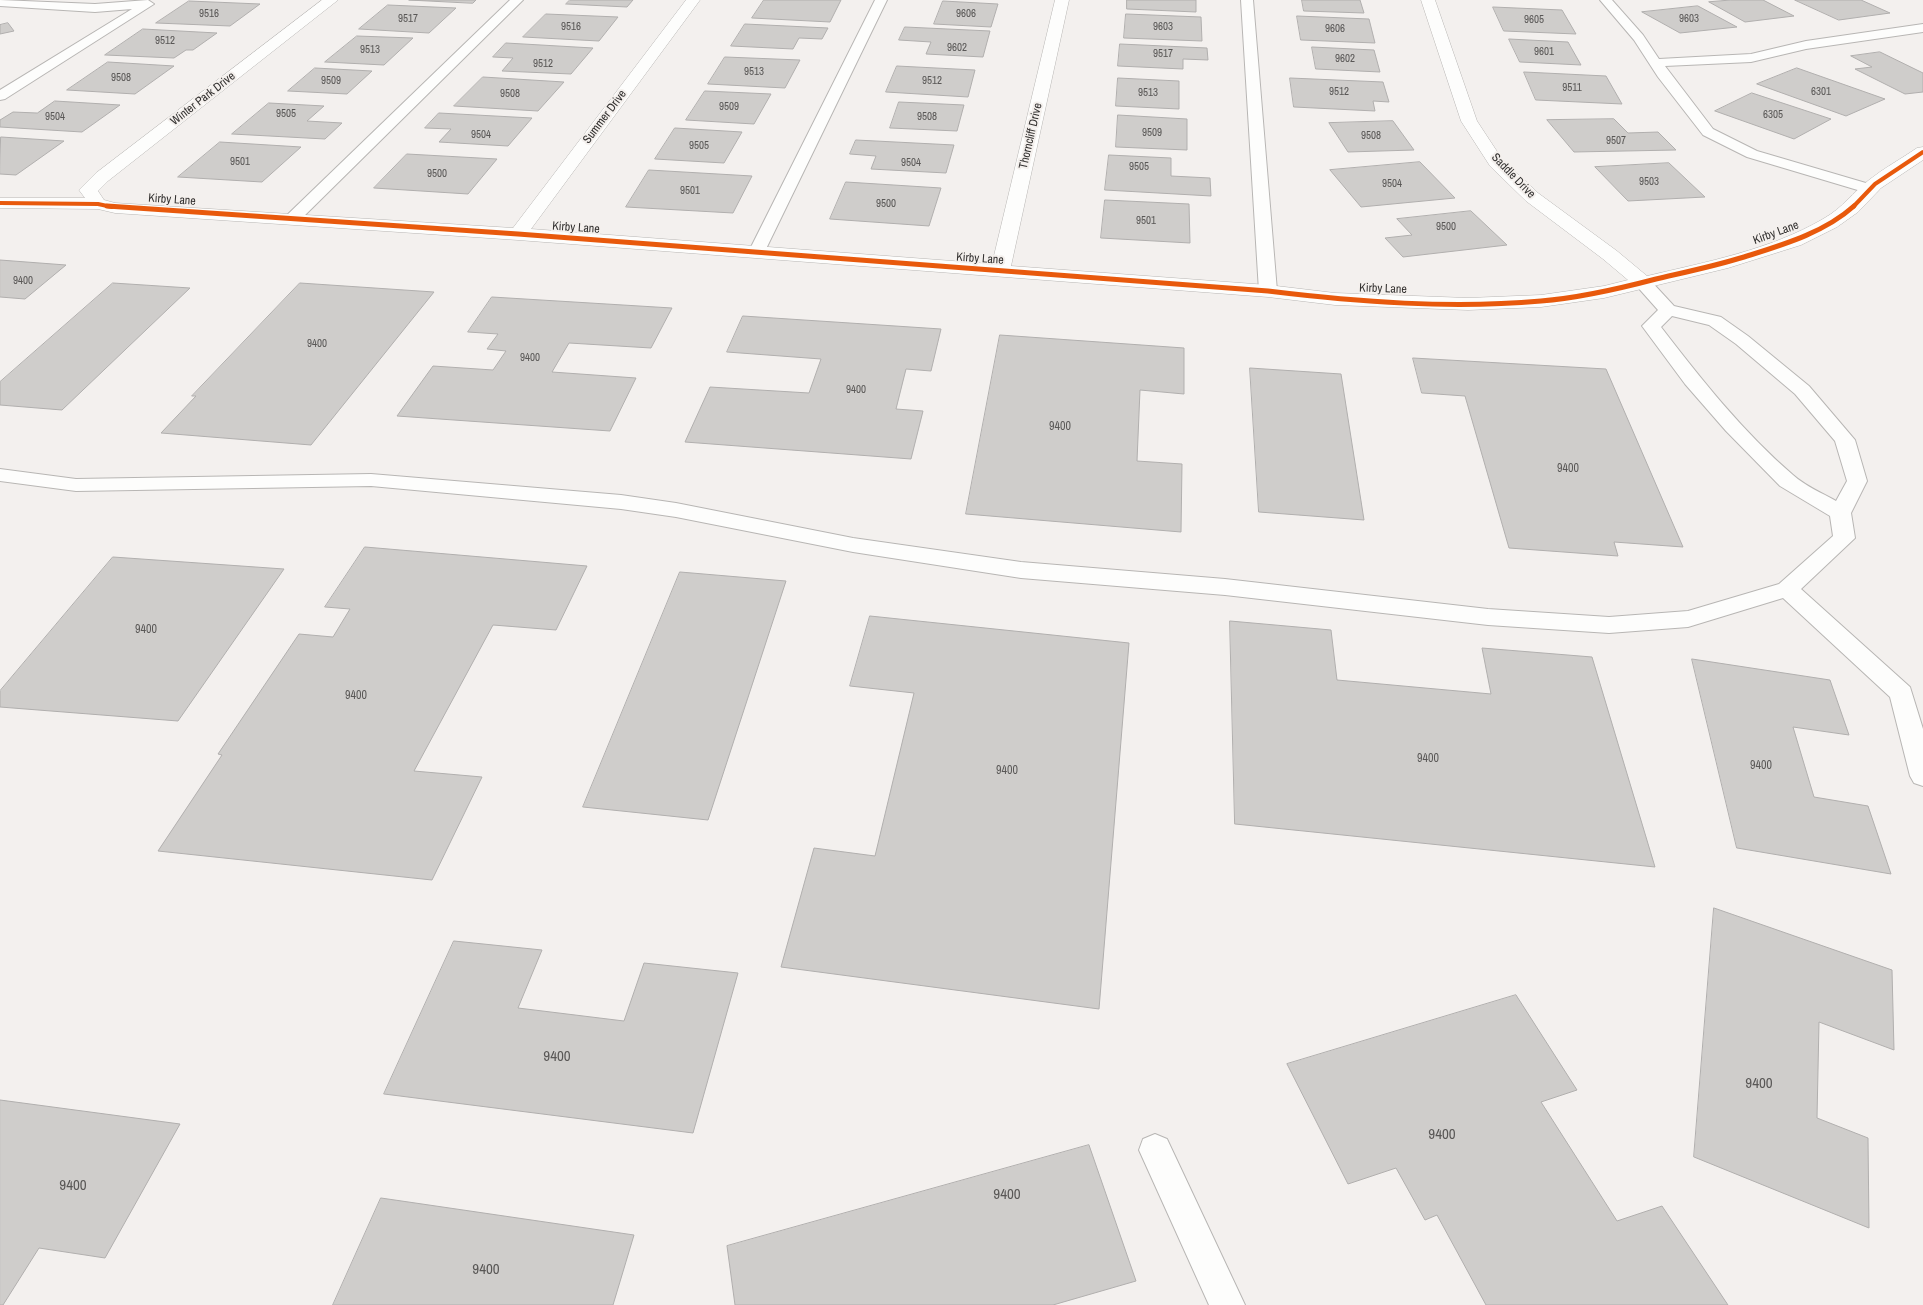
<!DOCTYPE html>
<html>
<head>
<meta charset="utf-8">
<style>
	body { margin:0 }
	canvas { display:block; background:#f3f0ee }
</style>
</head>
<body>
<canvas width="1923" height="1305"></canvas>
<script>
const ctx = document.querySelector('canvas').getContext('2d');
ctx.lineJoin = 'round';
function fillPath(path, color) { ctx.fillStyle = color; ctx.fill(path, 'evenodd'); }
function trace(path, color, width, dash) { ctx.strokeStyle = color; ctx.lineWidth = width; ctx.lineCap = dash ? 'butt' : 'round'; ctx.setLineDash(dash || []); ctx.stroke(path); }
function label(font, color, halo, rows, align = 'center') {
  ctx.font = font + ' "Archivo Narrow",sans-serif'; ctx.lineWidth = 4; ctx.setLineDash([]); ctx.textBaseline = 'middle'; ctx.strokeStyle = halo; ctx.fillStyle = color; for (const [text, x, y, turn = 0] of rows) {
    ctx.save(); ctx.translate(x, y); ctx.rotate((+turn || 0) * Math.PI / 180); ctx.textAlign = isNaN(turn) ? turn : align; if (halo) ctx.strokeText(text, 0, 0); ctx.fillText(text, 0, 0); ctx.restore();
  }
}
const building = new Path2D(`
	M409,0H476L473,3Z
	M570,0H633L627,7L566,4Z
	M764,0H841L830,22L752,18Z
	M1127,0H1196V12L1127,9Z
	M1302,0H1360L1364,13L1304,11Z
	M1731,0H1763L1794,16L1745,22L1709,2Z
	M1795,0H1861L1890,13L1839,20Z
	M189,1L260,4L230,26L156,23Z
	M943,1L998,4L991,27L934,24Z
	M388,5L456,8L429,33L359,29Z
	M1698,6L1737,27L1680,33L1642,12Z
	M1493,7L1562,10L1576,34L1504,31Z
	M546,14L618,17L599,41L523,37Z
	M1126,14L1201,17L1202,41L1124,38Z
	M1297,16L1369,19L1375,43L1301,40Z
	M8,23L14,31L0,34V25Z
	M745,24L828,28L822,39L799,38L793,49L731,46Z
	M905,27L990,31L983,57L926,54L931,42L899,40Z
	M143,29L217,33L193,50H186L174,58L105,55Z
	M357,36L413,38L384,65L325,62Z
	M1509,39L1568,42L1581,65L1520,62Z
	M506,43L593,48L571,74L502,71L513,58L493,57Z
	M1120,44L1207,48L1208,60L1183,59V69L1118,66Z
	M1312,47L1374,50L1380,72L1316,69Z
	M1880,52L1923,73V92L1905,94L1855,69L1872,67L1851,56Z
	M725,57L800,60L785,88L708,84Z
	M108,62L174,66L135,94L67,90Z
	M897,66L975,70L968,97L886,92Z
	M315,68L372,71L347,94L288,91Z
	M1797,68L1885,99L1846,116L1757,84Z
	M1524,72L1606,76L1622,104L1536,100Z
	M483,77L564,82L538,111L454,106Z
	M1118,78L1179,81V109L1116,106Z
	M1290,78L1383,82L1389,102L1373,101L1375,111L1294,107Z
	M705,91L771,94L754,124L686,120Z
	M1752,93L1831,119L1794,139L1715,111Z
	M55,101L120,105L82,132L0,127V120L13,112L37,113Z
	M899,102L964,105L957,131L890,128Z
	M269,103L324,106L307,121L342,123L325,139L232,134Z
	M439,113L532,118L508,146L439,142L451,129L425,128Z
	M1118,115L1187,119V150L1116,147Z
	M1614,119L1628,133L1658,132L1676,150L1574,152L1547,120Z
	M1393,121L1414,150L1348,152L1329,123Z
	M675,128L742,132L724,163L655,159Z
	M1,137L64,141L16,175L0,174Z
	M856,140L954,145L946,173L871,169L876,156L850,154Z
	M220,142L301,147L262,182L178,177Z
	M407,154L497,159L468,194L374,188Z
	M1109,155L1171,158V176L1210,178L1211,196L1105,190Z
	M1420,162L1455,198L1361,207L1330,170Z
	M1669,163L1705,197L1628,201L1595,167Z
	M649,170L752,176L733,213L626,207Z
	M846,182L941,188L929,226L830,219Z
	M1105,200L1189,204L1190,243L1101,238Z
	M1471,211L1507,245L1403,257L1385,238L1412,235L1397,219Z
	M0,260L66,265L25,299L0,297Z
	M113,283L190,288L62,410L0,405V382Z
	M300,283L434,292L311,445L161,433L196,396H192Z
	M492,297L672,308L651,348L569,343L552,372L636,378L610,431L397,416L433,366L493,370L506,351L487,349L498,334L468,332Z
	M743,316L941,329L931,371L906,369L896,409L923,411L911,459L685,442L710,387L809,393L821,359L727,352Z
	M1000,335L1184,348V394L1140,390L1137,461L1182,464L1181,532L966,514Z
	M1413,358L1606,369L1683,547L1614,542L1618,556L1509,548L1465,396L1422,393Z
	M1250,368L1341,374L1364,520L1259,512Z
	M365,547L587,566L556,630L493,625L414,771L482,777L432,880L158,851L222,755L218,754L299,634L333,637L350,609L325,607Z
	M113,557L284,569L178,721L0,707V691Z
	M680,572L786,581L708,820L583,807Z
	M870,616L1129,643L1099,1009L781,967L814,848L875,856L914,693L850,686Z
	M1230,621L1331,630L1337,680L1491,694L1482,648L1592,657L1655,867L1235,824Z
	M1692,659L1830,680L1849,735L1793,727L1814,797L1868,806L1891,874L1737,848Z
	M1714,908L1892,970L1894,1050L1819,1022L1817,1118L1868,1138L1869,1228L1694,1157Z
	M454,941L542,950L518,1008L624,1021L644,963L738,973L693,1133L384,1094Z
	M1516,995L1577,1090L1541,1102L1617,1221L1662,1206L1728,1305H1486L1437,1215L1425,1220L1396,1168L1348,1184L1287,1064Z
	M0,1100L180,1124L105,1258L39,1248L3,1305H0Z
	M1089,1145L1136,1281L1053,1305H735L727,1246Z
	M381,1198L634,1235L613,1305H333Z`);
fillPath(building, '#cfcdcb');
trace(building, '#b1afae', 1);
const service = new Path2D(`
	M0,0L95,4L148,0L154,4L5,99L0,100V90L132,9L95,12L0,6Z
	M510,0H523L297,223H285L283,220L285,217Z
	M875,0H887L764,253L762,257H750L748,253Z
	M1241,0H1253L1277,291L1274,295L1268,296L1262,295L1259,291Z
	M1600,0H1612L1643,35L1659,59L1751,54L1806,41L1923,24V32L1806,49L1751,62L1665,66L1713,129L1757,151L1876,186L1879,189L1876,192L1871,194L1747,157L1703,135L1658,77L1634,40Z
	M1643,278L1649,279L1674,306L1721,317L1748,336L1809,386L1855,440L1867,481L1851,513L1855,538L1801,589L1910,687L1923,729V786L1914,783L1910,776L1890,697L1783,598L1688,627L1609,633L1488,625L1225,595L1021,578L853,552L676,517L621,509L371,486L76,491L0,481V469L76,479L371,474L621,495L676,503L853,538L1021,562L1225,579L1488,609L1609,617L1688,611L1779,584L1833,536L1830,516L1780,486L1726,431L1685,384L1645,330L1642,326L1658,310L1634,283L1637,279ZM1672,316L1709,325L1736,344L1795,394L1835,441L1847,481L1836,501C1822,493 1805,486 1793,475C1743,432 1701,379 1661,327Z
	M1155,1134L1167,1139L1245,1305H1209L1139,1150L1143,1139Z`);
const minor = new Path2D(`
	M322,0H338L108,181L98,191L104,200L115,203L513,228L686,0H700L531,229L992,264L1055,0H1069L1011,266L1268,285L1335,293L1468,298L1541,295L1604,286L1628,280L1603,259L1526,201L1490,166L1461,121L1421,0H1435L1477,121L1502,159L1538,193L1617,251L1647,276C1706,262 1770,250 1823,219C1844,207 1852,193 1869,180C1884,168 1901,159 1917,148L1923,147V160L1881,188L1858,212L1837,227L1801,245L1728,268L1604,298L1541,307L1468,310L1335,305L1268,297L518,240L115,213L98,209L0,208V198H85L79,190L96,173Z`);
trace(service, '#b8b6b4', 2);
trace(minor, '#b8b6b4', 1);
fillPath(service, '#fdfdfc');
fillPath(minor, '#fdfdfc');
trace(new Path2D(`
	M0,203L98,204L112,207
	M1853,207L1875,184L1923,152`), '#e8590c', 4);
trace(new Path2D(`
	M107,206L518,234L1268,291C1358,302 1451,309 1541,301C1580,298 1618,289 1656,279C1686,272 1715,266 1744,257C1782,245 1824,233 1854,206`), '#e8590c', 5);
label('11px', '#595756', null, [
	["9516",209,14],
	["9606",966,14],
	["9517",408,19],
	["9603",1689,19],
	["9605",1534,20],
	["9516",571,27],
	["9603",1163,27],
	["9606",1335,29],
	["9512",165,41],
	["9602",957,48],
	["9513",370,50],
	["9601",1544,52],
	["9517",1163,54],
	["9602",1345,59],
	["9512",543,64],
	["9513",754,72],
	["9508",121,78],
	["9509",331,81],
	["9512",932,81],
	["9511",1572,88],
	["9512",1339,92],
	["6301",1821,92],
	["9513",1148,93],
	["9508",510,94],
	["9509",729,107],
	["9505",286,114],
	["6305",1773,115],
	["9504",55,117],
	["9508",927,117],
	["9509",1152,133],
	["9504",481,135],
	["9508",1371,136],
	["9507",1616,141],
	["9505",699,146],
	["9501",240,162],
	["9504",911,163],
	["9505",1139,167],
	["9500",437,174],
	["9503",1649,182],
	["9504",1392,184],
	["9501",690,191],
	["9500",886,204],
	["9501",1146,221],
	["9500",1446,227],
	["9400",23,281],
	["9400",317,344],
	["9400",530,358],
	["9400",856,390]
]);
label('12px', '#32302f', '#f4f0ed', [
	["Winter Park Drive",203,99,-38],
	["Summer Drive",605,117,-53],
	["Thorncliff Drive",1031,136,-77],
	["Saddle Drive",1513,176,46],
	["Kirby Lane",172,200,4],
	["Kirby Lane",576,228,4],
	["Kirby Lane",1776,233,-20],
	["Kirby Lane",980,259,4],
	["Kirby Lane",1383,289,2]
]);
label('12px', '#595756', null, [
	["9400",1060,427],
	["9400",1568,469],
	["9400",146,630],
	["9400",356,696],
	["9400",1428,759],
	["9400",1761,766],
	["9400",1007,771]
]);
label('15px', '#595756', null, [
	["9400",557,1057],
	["9400",1759,1084],
	["9400",1442,1135],
	["9400",73,1186],
	["9400",1007,1195],
	["9400",486,1270]
]);
</script>
</body>
</html>
